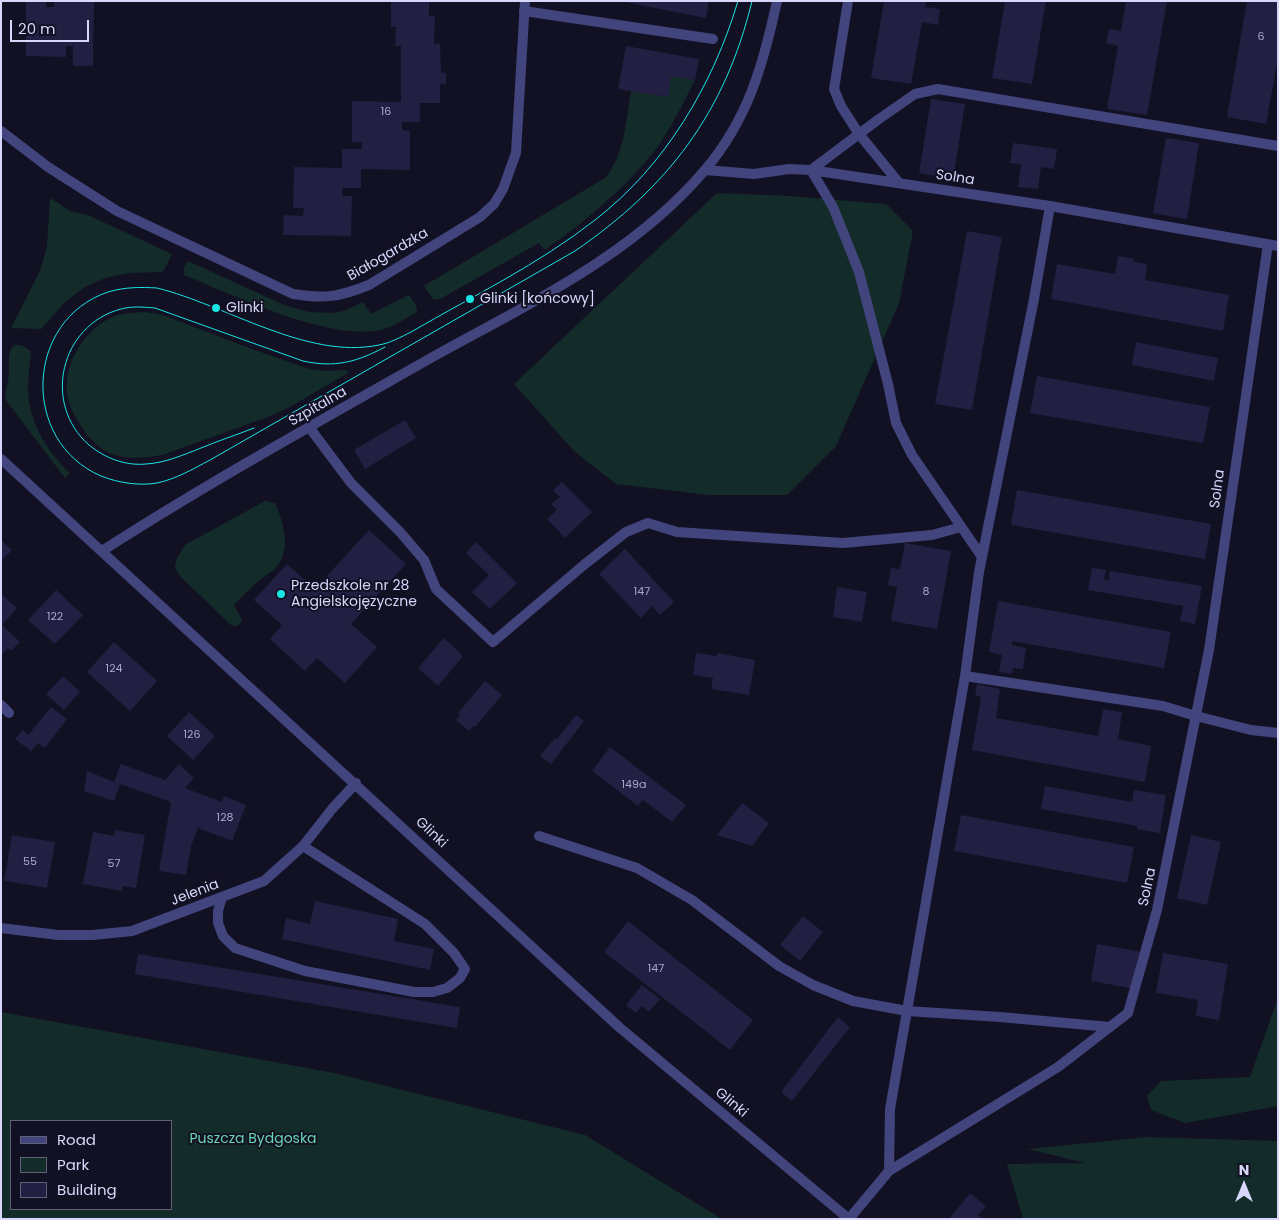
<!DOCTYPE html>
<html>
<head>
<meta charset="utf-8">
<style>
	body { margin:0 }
	#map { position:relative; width:1279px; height:1220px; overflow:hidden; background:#121123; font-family:Poppins,sans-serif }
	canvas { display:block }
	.frame { position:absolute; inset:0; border:2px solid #d8d7fb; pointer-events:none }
	.legend { position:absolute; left:10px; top:1120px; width:162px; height:90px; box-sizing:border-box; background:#121123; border:1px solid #616079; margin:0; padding:6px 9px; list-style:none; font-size:15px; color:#d8d7fb }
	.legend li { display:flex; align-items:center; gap:10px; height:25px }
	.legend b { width:25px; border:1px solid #616079 }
	.north { position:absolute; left:1219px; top:1160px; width:50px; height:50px; -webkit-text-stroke:4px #121123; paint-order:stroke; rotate:0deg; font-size:14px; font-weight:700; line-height:20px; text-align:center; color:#d8d7fb }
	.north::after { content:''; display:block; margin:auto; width:18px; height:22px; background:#d8d7fb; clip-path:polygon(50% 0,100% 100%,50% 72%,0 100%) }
	.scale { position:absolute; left:10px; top:20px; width:79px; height:22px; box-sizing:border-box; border:2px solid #d8d7fb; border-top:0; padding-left:6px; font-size:15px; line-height:18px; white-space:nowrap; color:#d8d7fb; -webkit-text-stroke:4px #121123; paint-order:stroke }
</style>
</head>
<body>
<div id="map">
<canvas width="1279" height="1220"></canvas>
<div class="frame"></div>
<ul class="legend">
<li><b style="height:6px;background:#41447d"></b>Road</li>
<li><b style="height:14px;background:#142c29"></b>Park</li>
<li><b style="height:14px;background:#221f42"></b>Building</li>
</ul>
<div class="north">N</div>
<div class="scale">20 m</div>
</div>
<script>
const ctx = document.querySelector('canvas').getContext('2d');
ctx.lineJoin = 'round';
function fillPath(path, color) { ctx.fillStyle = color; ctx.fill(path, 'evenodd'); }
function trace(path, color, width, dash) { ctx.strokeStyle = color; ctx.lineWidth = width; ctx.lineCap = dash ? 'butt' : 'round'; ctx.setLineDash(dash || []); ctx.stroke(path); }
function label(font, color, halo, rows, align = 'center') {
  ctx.font = font + ' Poppins,sans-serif'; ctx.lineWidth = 4; ctx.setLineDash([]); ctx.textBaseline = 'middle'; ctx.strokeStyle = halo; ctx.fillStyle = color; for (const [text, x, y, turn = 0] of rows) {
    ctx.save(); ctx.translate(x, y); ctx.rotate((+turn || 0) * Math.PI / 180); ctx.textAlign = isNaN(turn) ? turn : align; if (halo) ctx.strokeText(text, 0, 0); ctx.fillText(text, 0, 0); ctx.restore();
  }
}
fillPath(new Path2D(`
	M671,76L695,80C682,105 670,131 653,153C622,191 584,222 545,250L539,243L442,298L434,300L424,286L605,178C625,154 626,121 631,91L667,97Z
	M717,193L789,196L886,204L913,231L899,303L836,446L787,495H709L616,484L574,451L514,384Z
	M50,198L70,211L90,216L172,254L164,270L161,272L128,273L105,278L85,287L65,302L41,329L11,328L40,271L47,247Z
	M188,261L284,305L309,312L333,313L344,311L363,302L371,314L409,295L416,305L417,312C405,319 393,327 380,330C328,341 233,295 184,275V268Z
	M144,312L160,314L249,348L309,369L327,371L346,370L348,373L290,407L268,417L162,455C149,457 137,459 124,457C107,455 92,443 83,429C77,420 71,410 68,399C61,368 82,332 110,318C120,313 133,313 144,312Z
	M14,345C22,344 25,347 31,352C30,364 28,376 28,388C28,420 46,451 70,473L65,478L5,399C6,390 8,382 9,374C10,364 6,353 14,345Z
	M265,501L275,503C283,523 292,547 277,566C274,571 267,574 262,578C252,586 243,596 234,605L242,620L240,624L236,626L231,625L181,577L175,568L176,560L185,545Z
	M1278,998V1106L1185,1123L1151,1110L1147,1096L1161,1081L1250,1077Z
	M1,1012L334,1073L585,1135L722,1219H1ZM171,1121V1209H11V1121Z
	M1147,1137L1278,1141V1219H1023L1007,1164L1085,1163L1028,1149Z`), '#142c29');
fillPath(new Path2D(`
	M26,1H46V7H54V1H94L93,66H73V46H66V57L26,56Z
	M391,1H429V16H435L434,44H440L441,72L446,73V84H440V103H420V122H402V130L410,131V170L361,169V188H342V196H352L351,236L283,235L284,215L303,216L304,208H293L294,167L342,168V149H362V142H352V101L401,102V46H395L396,27H391Z
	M619,1H709L706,18Z
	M884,1H926L925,7L940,9L938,25L922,22L911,84L871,78Z
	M1005,1H1046L1032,84L992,78Z
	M1126,1H1167L1147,115L1107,109L1118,46L1106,43L1109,29L1121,31Z
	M1247,1H1278V58L1266,124L1227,117Z
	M626,46L699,59L695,80L671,76L668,97L618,89Z
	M931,99L965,104L953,179L919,173Z
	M1166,138L1199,143L1187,219L1153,213Z
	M1013,143L1057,149L1054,169L1041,167L1038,189L1018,187L1021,164L1010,163Z
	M967,231L1002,237L972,410L935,404Z
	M1118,256L1134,259V262L1147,264L1145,280L1229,295L1223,331L1051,299L1057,264L1115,274Z
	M1136,342L1218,358L1214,381L1132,365Z
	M1037,376L1210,407L1203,443L1030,413Z
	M405,420L416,438L365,469L354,450Z
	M562,482L592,512L565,538L547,519L557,510L551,504L560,497L553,490Z
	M1017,490L1211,524L1205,559L1011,525Z
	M369,530L406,564L351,624L377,647L345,683L317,658L305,671L270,639L282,625L254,600L287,564L315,589Z
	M1,540L12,550L1,561Z
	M476,542L517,583L490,609L472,592L489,575L466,553Z
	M905,543L951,551L937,629L891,621L897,587L888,585L891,568L900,569Z
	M625,549L674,602L660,615L652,606L641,618L599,574Z
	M1092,568L1106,570L1104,579L1109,580L1110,571L1202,586L1195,624L1180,621L1183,606L1088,590Z
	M837,587L867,592L862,622L833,617Z
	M56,590L83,615L55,644L28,620Z
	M1,594L17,608L2,625L20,642L11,651L8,648L1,655Z
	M998,601L1171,632L1164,668L1012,641V645L1026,648L1023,669L1013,668L1012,674L999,672L1002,655L989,652Z
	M444,638L463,656L438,686L418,668Z
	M114,642L157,681L130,711L87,672Z
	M696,653L717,656V653L755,660L749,695L711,689L713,678L693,675Z
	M63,676L80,692L64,710L46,694Z
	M485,681L502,695L475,727L473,726L469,731L456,720L460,714L458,713Z
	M977,684L1000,689L996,718L1098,736L1103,709L1122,712L1118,739L1151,746L1145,782L972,750L981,697L975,695Z
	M51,707L67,719L45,748L38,743L31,751L15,739L23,730L28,735Z
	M189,712L215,736L193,760L167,736Z
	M576,715L584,721L551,764L540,756L555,738L557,739Z
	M610,747L686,805L672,822L643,800L638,806L592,771Z
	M121,764L165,780L179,764L194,778L185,788L222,802L224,796L246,805L232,841L198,828L191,846L186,875L159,871L171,802L120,784L114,801L84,791L87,771L114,782Z
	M1045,786L1132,802L1134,790L1166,795L1160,833L1137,829V826L1041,809Z
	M742,803L769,823L752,846L717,835Z
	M961,815L1134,847L1127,883L954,851Z
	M115,830L145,835L136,888L122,886V891L83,884L93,832L114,836Z
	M12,835L55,842L47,888L4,881Z
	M1191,835L1221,842L1207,905L1177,898Z
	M315,901L398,919L394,941L434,949L430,970L282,939L286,918L310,924Z
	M803,916L823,932L800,961L780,945Z
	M628,921L753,1020L730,1050L604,952Z
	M1097,944L1142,952L1135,989L1091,981Z
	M1163,953L1228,964L1219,1020L1196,1016L1198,1000L1156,993Z
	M138,954L460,1007L457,1028L135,974Z
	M642,985L660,999L649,1012L642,1006L636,1013L626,1005Z
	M838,1017L850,1027L792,1101L781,1092Z
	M970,1193L986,1206L978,1215L983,1219H949Z`), '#221f42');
trace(new Path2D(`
	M524,11L713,39
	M222,897L218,911V923L223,936L235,948L305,971L414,992H433L447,988L460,978L465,969L454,953L425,924L303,846`), '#41447d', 10);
trace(new Path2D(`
	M848,1L834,89L841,106L859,134L899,183
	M1,131L48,167L117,211L293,294C325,299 339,297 369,285L480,217L494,204L503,189L516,153L525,1
	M705,170L754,174L789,169L811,170L1050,206L1278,246
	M309,427L351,483L400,532L424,560L436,589L493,642L585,564L626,532L648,523L677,532L843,543L932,535L961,527
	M982,557L912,455L896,423L888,384L859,272L833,207L811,170L879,119L915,94L938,89L1278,146
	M965,676L1163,706L1196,716L1251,730L1278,733
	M1,705L9,713
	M539,836L637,868L692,900L779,966L813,985L853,1001L907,1011L1000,1017L1110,1027
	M1,928L58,935H93L132,931L264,881L303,846L332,809L356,783
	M889,1171L1058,1067L1128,1013L1157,910L1209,650L1268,244
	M849,1219L889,1171L890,1109L965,676L979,572L1034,299L1050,206`), '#41447d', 10);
trace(new Path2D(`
	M1,459L619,1027L849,1219
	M102,551C211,481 325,418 438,354C532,302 634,254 705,170C748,119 763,66 777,1`), '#41447d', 10);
trace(new Path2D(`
	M738,1C713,85 665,166 595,220C539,264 473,296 411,332C401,337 390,343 379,345C307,360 226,305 157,288C140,287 125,287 108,292C25,320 20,441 101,476C119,483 139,486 157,483C176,479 193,469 210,460L575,251C668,187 725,113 752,1
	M254,428C236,435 218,441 201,448C183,455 165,463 146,464C125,466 105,458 89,445C42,404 60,325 121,309C132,306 143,307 155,308L303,361C335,368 357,362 385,347`), '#19e5e5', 1);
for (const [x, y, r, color] of [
	[470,299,5,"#19e5e5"],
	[216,308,5,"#19e5e5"],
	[281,594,5,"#19e5e5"]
]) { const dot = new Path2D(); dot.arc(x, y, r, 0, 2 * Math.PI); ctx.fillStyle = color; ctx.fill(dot); trace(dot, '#121123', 2); }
label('11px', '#aaa9cd', null, [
	["6",1261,37],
	["16",386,112],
	["147",642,592],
	["8",926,592],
	["122",55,617],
	["124",114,669],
	["126",192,735],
	["149a",634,785],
	["128",225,818],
	["55",30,862],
	["57",114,864],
	["147",656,969]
]);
label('14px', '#d8d7fb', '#121123', [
	["Solna",955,178,9],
	["Białogardzka",388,255,-30],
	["Szpitalna",318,407,-30],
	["Solna",1218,489,-82],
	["Glinki",431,833,43],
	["Solna",1148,887,-78],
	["Jelenia",195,893,-21],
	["Glinki",731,1103,40]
]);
label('14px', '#d8d7fb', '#121123', [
	["Glinki [końcowy]",480,299],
	["Glinki",226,308],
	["Przedszkole nr 28",291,586],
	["Angielskojęzyczne",291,602]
], 'left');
label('14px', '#6ad3af', '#121123', [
	["Puszcza Bydgoska",253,1139]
]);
</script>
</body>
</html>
